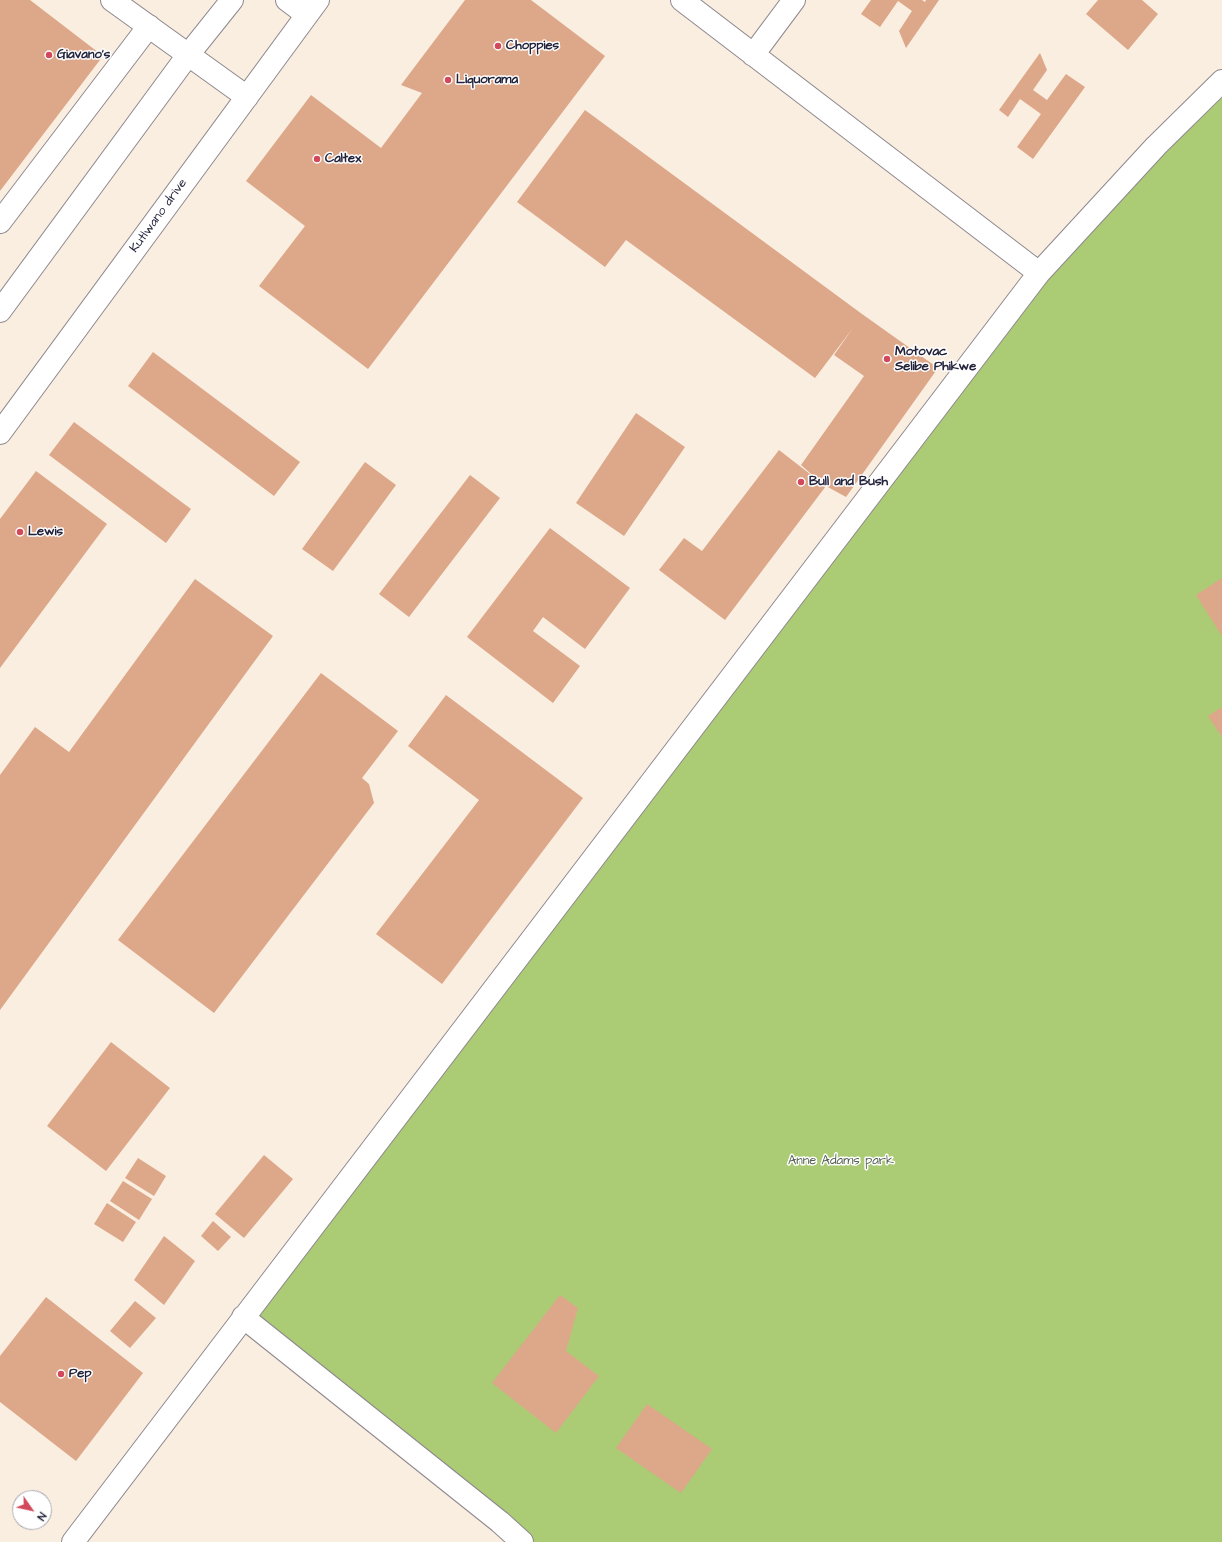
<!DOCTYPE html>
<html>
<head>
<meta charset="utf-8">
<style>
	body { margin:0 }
	#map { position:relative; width:1222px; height:1542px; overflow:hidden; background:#faeee0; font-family:"Architects Daughter",sans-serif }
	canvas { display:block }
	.north { position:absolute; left:12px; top:1490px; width:40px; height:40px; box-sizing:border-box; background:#fff; border:1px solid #a7a7b1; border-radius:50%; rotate:124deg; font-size:11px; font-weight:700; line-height:16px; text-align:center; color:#22223b }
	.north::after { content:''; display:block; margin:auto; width:14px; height:18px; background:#d1495b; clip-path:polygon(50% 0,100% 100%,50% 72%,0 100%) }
</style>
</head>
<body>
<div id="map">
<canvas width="1222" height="1542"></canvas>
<div class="north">N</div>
</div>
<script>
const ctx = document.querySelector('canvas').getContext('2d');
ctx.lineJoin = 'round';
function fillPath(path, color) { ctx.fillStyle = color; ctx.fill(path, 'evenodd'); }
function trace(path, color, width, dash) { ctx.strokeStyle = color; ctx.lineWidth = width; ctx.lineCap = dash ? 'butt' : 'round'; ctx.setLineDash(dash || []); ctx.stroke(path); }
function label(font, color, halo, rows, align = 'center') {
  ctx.font = font + ' "Architects Daughter",sans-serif'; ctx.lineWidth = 3; ctx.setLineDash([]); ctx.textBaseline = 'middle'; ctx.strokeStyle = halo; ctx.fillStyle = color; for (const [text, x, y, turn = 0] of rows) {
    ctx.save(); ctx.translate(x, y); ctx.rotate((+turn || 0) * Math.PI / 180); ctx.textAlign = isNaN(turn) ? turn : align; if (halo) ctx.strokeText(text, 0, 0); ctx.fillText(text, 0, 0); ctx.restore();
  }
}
fillPath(new Path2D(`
	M1222,83V1542H520L243,1317L1039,273Z`), '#abcc74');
fillPath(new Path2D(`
	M0,0H30L103,56L0,191Z
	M465,0H531L605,56L368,369L259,286L305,226L246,181L311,95L381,148L422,93L401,85Z
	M871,0H922L925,2L926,0H939L906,48L899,31L912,11L898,1L880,27L861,14Z
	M1098,0H1142L1158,14L1128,50L1086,14Z
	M1040,53L1047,70L1033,90L1047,100L1066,74L1085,87L1033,159L1017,147L1041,114L1020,99L1008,117L999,110Z
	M585,110L862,314L938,368L846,497L826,486L725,620L659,570L684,538L702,551L779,450L819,481L801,465L864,376L834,355L853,328L815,378L626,240L605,267L517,202Z
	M153,352L300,462L274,496L128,386Z
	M636,413L685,447L624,536L576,503Z
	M74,422L191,509L166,543L49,455Z
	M365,462L396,485L333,571L302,549Z
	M36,471L107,524L0,668V519Z
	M470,475L500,498L409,617L379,594Z
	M550,528L630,588L585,649L543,617L533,631L580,666L553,703L467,637Z
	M1222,578V636L1196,595Z
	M195,579L273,636L0,1010V775L35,727L69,752Z
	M321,673L398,731L362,778L369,784L374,803L214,1013L118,940Z
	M446,695L583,798L442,984L376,934L479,800L408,746Z
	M1222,707V737L1208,716Z
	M111,1042L170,1088L106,1171L47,1126Z
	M264,1155L293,1179L244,1238L215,1214Z
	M138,1158L166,1176L154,1196L125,1178Z
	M123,1181L152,1199L139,1220L110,1201Z
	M107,1203L136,1222L123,1242L94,1224Z
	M213,1221L231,1237L218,1251L201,1236Z
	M164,1236L195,1261L164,1305L134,1280Z
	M560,1295L578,1308L566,1351L599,1376L556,1433L492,1383Z
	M46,1297L143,1373L76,1461L0,1402V1356Z
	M135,1301L156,1318L130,1348L110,1331Z
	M647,1404L712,1449L681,1493L616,1448Z`), '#dda789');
const minor = new Path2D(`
	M112,0L247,97
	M287,0L307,15
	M682,0L1039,273
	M753,55L794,0
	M0,222L149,26
	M0,311L188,55L232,0
	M0,433L318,0
	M243,1317L500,1522L522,1542
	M73,1542L1039,273L1156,146L1222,81`);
trace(minor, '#8e888e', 24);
trace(minor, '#fff', 22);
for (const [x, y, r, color] of [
	[498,46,4,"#d1495b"],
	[49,55,4,"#d1495b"],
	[448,80,4,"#d1495b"],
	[317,159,4,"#d1495b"],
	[887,359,4,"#d1495b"],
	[801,482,4,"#d1495b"],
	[20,532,4,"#d1495b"],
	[61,1374,4,"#d1495b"]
]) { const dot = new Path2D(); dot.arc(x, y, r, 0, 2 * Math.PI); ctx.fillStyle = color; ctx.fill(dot); trace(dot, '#fff', 1.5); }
label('bold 13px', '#22223b', '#fff', [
	["Choppies",506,46],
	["Giavano's",57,55],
	["Liquorama",456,80],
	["Caltex",325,159],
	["Motovac",895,352],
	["Selibe Phikwe",895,367],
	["Bull and Bush",809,482],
	["Lewis",28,532],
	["Pep",69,1374]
], 'left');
label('13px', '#22223b', '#fff', [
	["Kutlwano drive",159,216,-54]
]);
label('13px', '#525e4f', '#fff', [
	["Anne Adams park",841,1161]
]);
</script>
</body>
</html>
